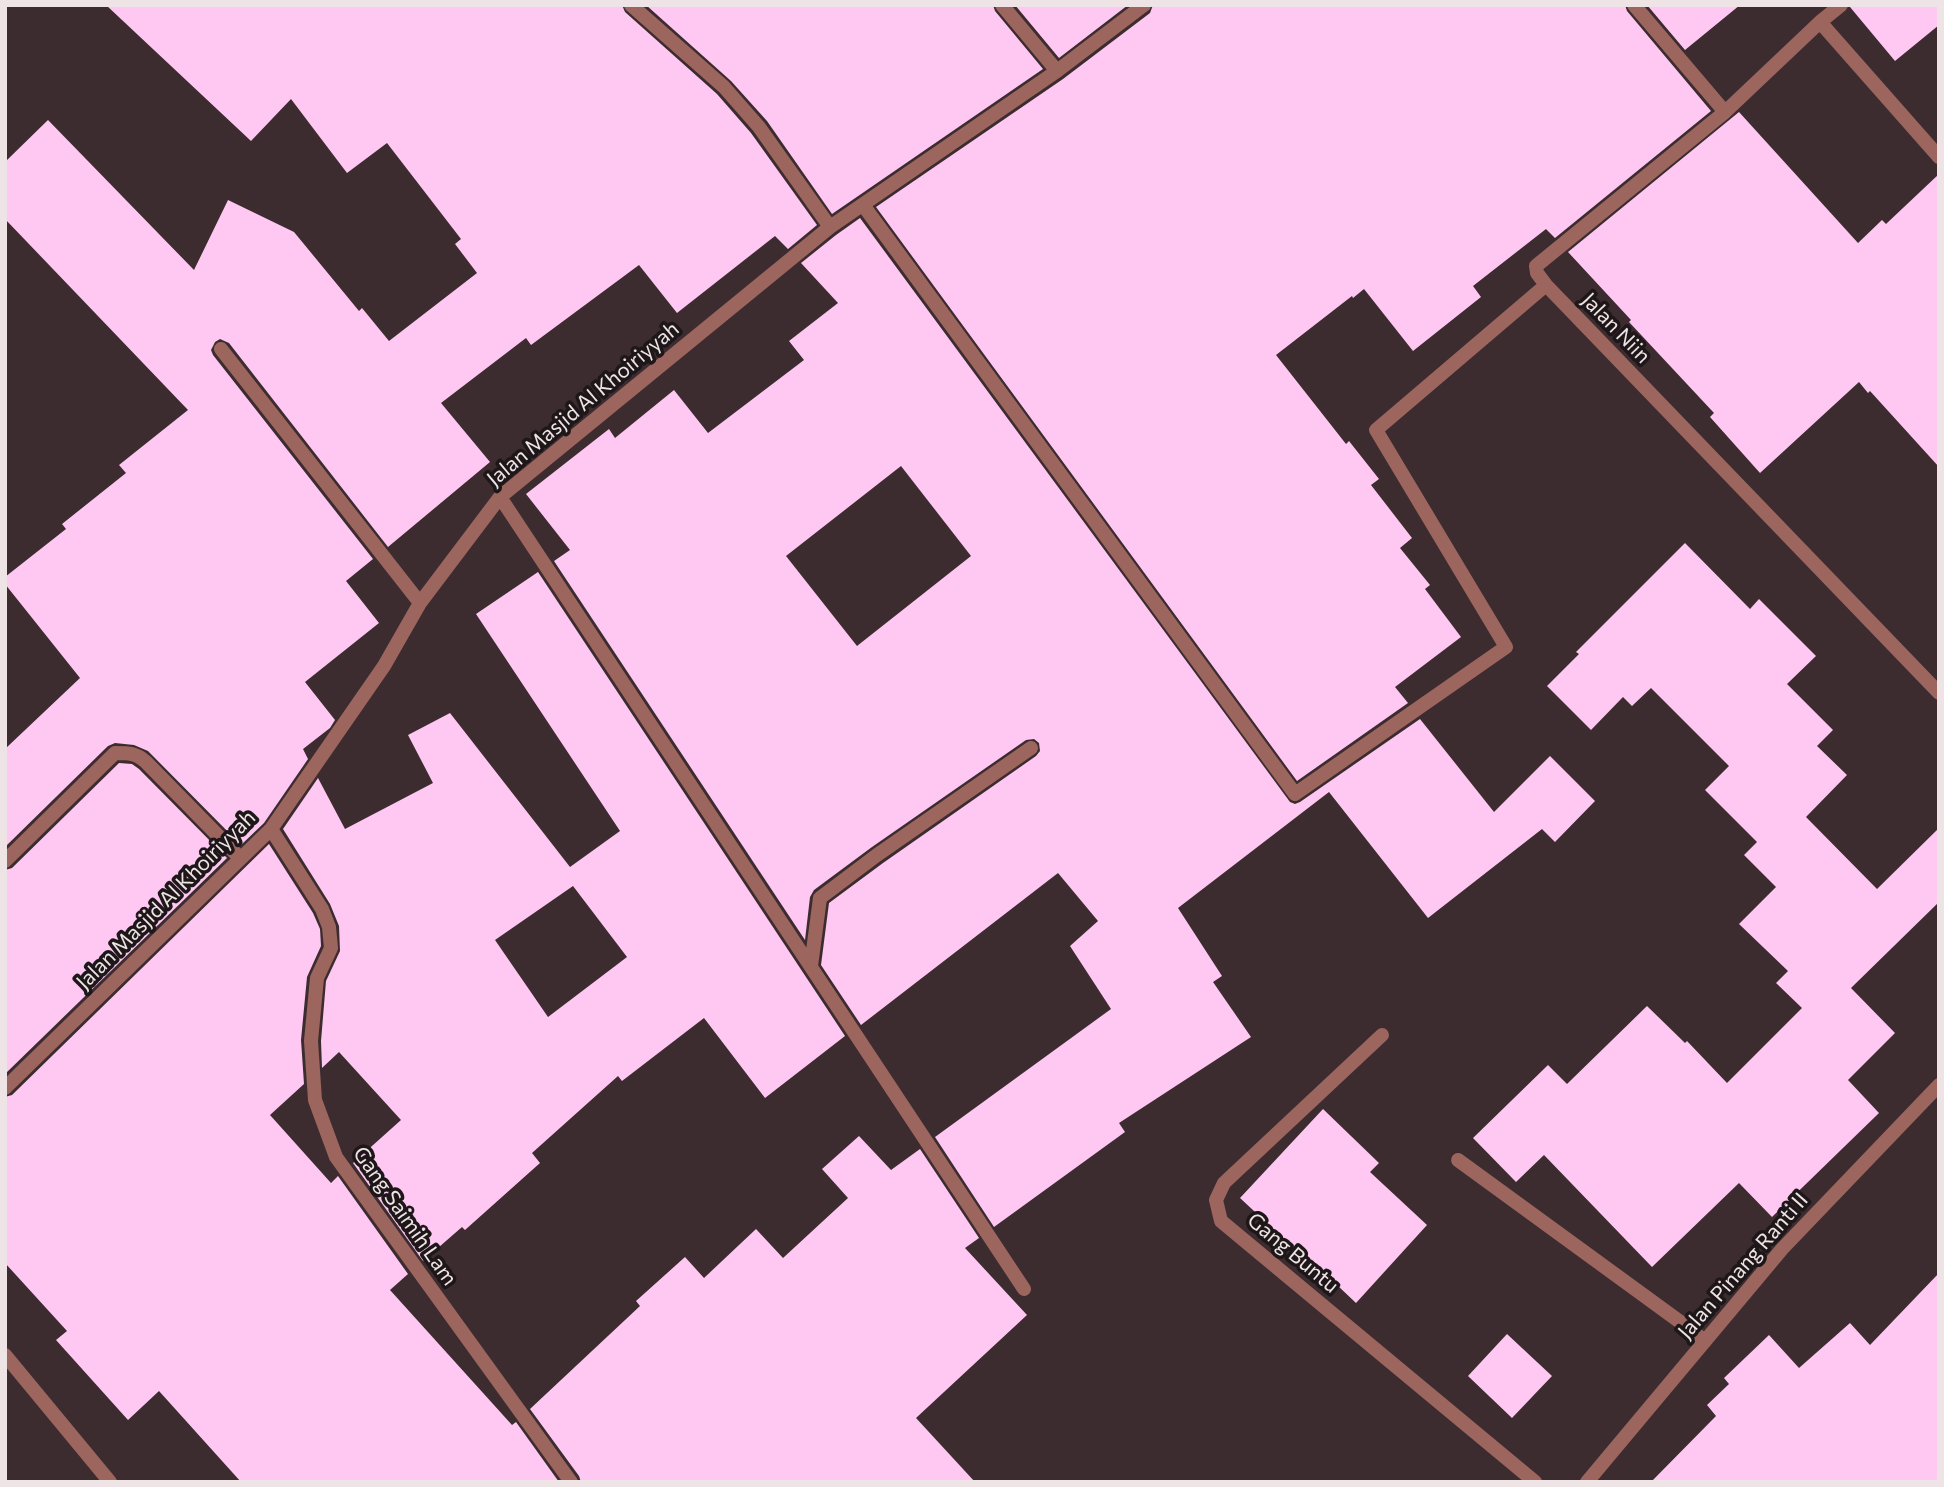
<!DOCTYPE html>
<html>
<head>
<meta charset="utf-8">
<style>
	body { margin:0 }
	#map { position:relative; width:1944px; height:1487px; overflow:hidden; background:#3c2c30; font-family:Commissioner,sans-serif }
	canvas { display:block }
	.frame { position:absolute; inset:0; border:7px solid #eee3e5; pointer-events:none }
</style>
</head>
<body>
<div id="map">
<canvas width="1944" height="1487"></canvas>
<div class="frame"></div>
</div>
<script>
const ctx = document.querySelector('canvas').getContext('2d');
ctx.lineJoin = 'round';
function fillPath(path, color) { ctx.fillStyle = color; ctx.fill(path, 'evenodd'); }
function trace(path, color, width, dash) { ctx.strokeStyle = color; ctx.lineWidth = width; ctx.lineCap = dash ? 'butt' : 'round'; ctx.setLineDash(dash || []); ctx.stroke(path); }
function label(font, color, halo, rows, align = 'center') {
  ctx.font = font + ' Commissioner,sans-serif'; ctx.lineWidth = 7; ctx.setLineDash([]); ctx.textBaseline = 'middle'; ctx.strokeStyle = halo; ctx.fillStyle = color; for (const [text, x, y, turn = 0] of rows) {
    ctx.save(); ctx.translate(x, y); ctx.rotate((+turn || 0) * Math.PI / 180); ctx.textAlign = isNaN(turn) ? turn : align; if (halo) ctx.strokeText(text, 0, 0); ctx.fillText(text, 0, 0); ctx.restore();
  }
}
fillPath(new Path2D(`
	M106,5H622L625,12L717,94L751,133L817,225L788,249L775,236L677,313L639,265L531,345L526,338L441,403L490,462L388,547L229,343L220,339L215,342L211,350L213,355L373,559L346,581L379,623L305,682L335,720L330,728L303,749L308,759L264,823L241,845L148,751L134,745L115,743L108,746L5,847V749L80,678L5,584V577L66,529L62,524L126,473L119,465L188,410L5,219V162L48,120L194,270L228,200L294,232L359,311L362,308L389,341L477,273L455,244L461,239L387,143L347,173L291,99L251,141Z
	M646,5H993L995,11L1043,69L832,214L767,121L731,81Z
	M1015,5H1128L1059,58Z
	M1153,5H1625L1627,11L1711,111L1555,238L1546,229L1473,286L1481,297L1413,351L1364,289L1353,298L1352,296L1276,355L1346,444L1349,441L1379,479L1371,485L1412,538L1400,548L1430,585L1425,589L1461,637L1395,687L1408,703L1297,781L876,207L1063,79L1150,13Z
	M1647,5H1740L1685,50Z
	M1850,5H1939V25L1895,61L1850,7Z
	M1739,112L1858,243L1882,220L1886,224L1939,174V467L1870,391L1868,393L1859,382L1760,473L1710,417L1714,413L1629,322L1631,320L1568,252Z
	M860,218L1290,802L1295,804L1300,802L1420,719L1494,812L1550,756L1595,801L1555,842L1542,829L1428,918L1329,792L1178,908L1222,976L1213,982L1251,1037L1119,1123L1125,1132L994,1227L935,1137L1111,1009L1070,946L1098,921L1058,873L861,1025L821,965L829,903L883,863L1036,756L1040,751L1039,743L1034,739L1026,740L872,847L814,890L810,897L805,940L554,561L570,550L526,494L609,429L615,438L674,390L708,433L804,360L789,341L838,303L801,263L836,235ZM901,466L971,556L857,646L786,556Z
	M1685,543L1750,609L1759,599L1816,656L1787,684L1833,730L1817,746L1847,775L1806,817L1877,889L1939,828V902L1851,988L1895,1033L1848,1080L1879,1113L1772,1217L1739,1183L1652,1267L1544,1155L1516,1182L1473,1138L1548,1065L1567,1084L1647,1006L1685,1043L1687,1041L1727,1083L1802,1008L1776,983L1788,971L1739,924L1776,887L1744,855L1757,842L1705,790L1729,766L1651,688L1632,706L1623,697L1591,730L1547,686L1579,654L1576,652Z
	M538,572L845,1036L765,1098L704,1018L622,1081L618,1076L532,1153L540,1163L465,1230L462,1227L423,1261L353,1163L401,1120L339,1052L322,1068L321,1041L326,981L340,951L339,926L330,904L283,829L318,778L345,829L433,783L408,735L450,713L570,867L620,831L476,614ZM573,886L627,957L548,1017L495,940Z
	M119,763L132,764L139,769L227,858L5,1074V870L12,868Z
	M269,844L313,913L320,929L321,946L307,977L301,1040L304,1084L270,1115L331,1183L338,1176L408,1274L390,1290L512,1425L516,1422L559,1482H241L159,1391L128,1420L56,1340L67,1331L5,1263V1097L12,1095Z
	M1323,1109L1379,1163L1370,1172L1427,1225L1356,1303L1299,1249L1297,1251L1240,1198Z
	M859,1136L891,1170L920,1149L979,1238L965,1248L1027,1315L916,1418L975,1482H581L579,1476L530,1409L640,1306L636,1301L685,1257L704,1278L756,1229L783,1258L848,1198L822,1169Z
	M1939,1273V1482H1651L1716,1416L1707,1405L1729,1384L1724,1378L1769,1335L1799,1368L1850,1323L1870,1345Z
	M1507,1334L1552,1376L1512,1418L1468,1376Z`), '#fec8f2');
trace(new Path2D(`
	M1458,1160L1683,1324L1705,1341`), '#9c655d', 14);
trace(new Path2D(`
	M631,5L724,87L759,127L830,227
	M1002,5L1057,71
	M1634,5L1725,112
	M1820,22L1841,5
	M1939,157L1820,22L1725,112L1536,266L1537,273L1546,285L1939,693
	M863,205L1295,794L1506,647L1376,430L1546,285
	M221,349L420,603
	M500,497L1024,1289
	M271,829L322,909L329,927L331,948L317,978L311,1041L315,1100L336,1157L571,1482
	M5,861L115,753C129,753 136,753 146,762L240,858
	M811,966L820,898L877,855L1031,748
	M1382,1035L1224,1183L1216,1200L1221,1221L1535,1482
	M5,1088L271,829L384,666L420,603L500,497L830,227L1057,71L1144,5
	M5,1355L110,1482`), '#9c655d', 14);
trace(new Path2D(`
	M1587,1482L1782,1249L1939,1085`), '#9c655d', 14);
label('21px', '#eee3e5', '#1e1719', [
	["Jalan Niin",1616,328,46],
	["Jalan Masjid Al Khoiriyyah",583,404,-40],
	["Jalan Masjid Al Khoiriyyah",166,900,-45],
	["Gang Saimih Lam",405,1216,55],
	["Gang Buntu",1293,1253,40],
	["Jalan Pinang Ranti II",1743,1266,-49]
]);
</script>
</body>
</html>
